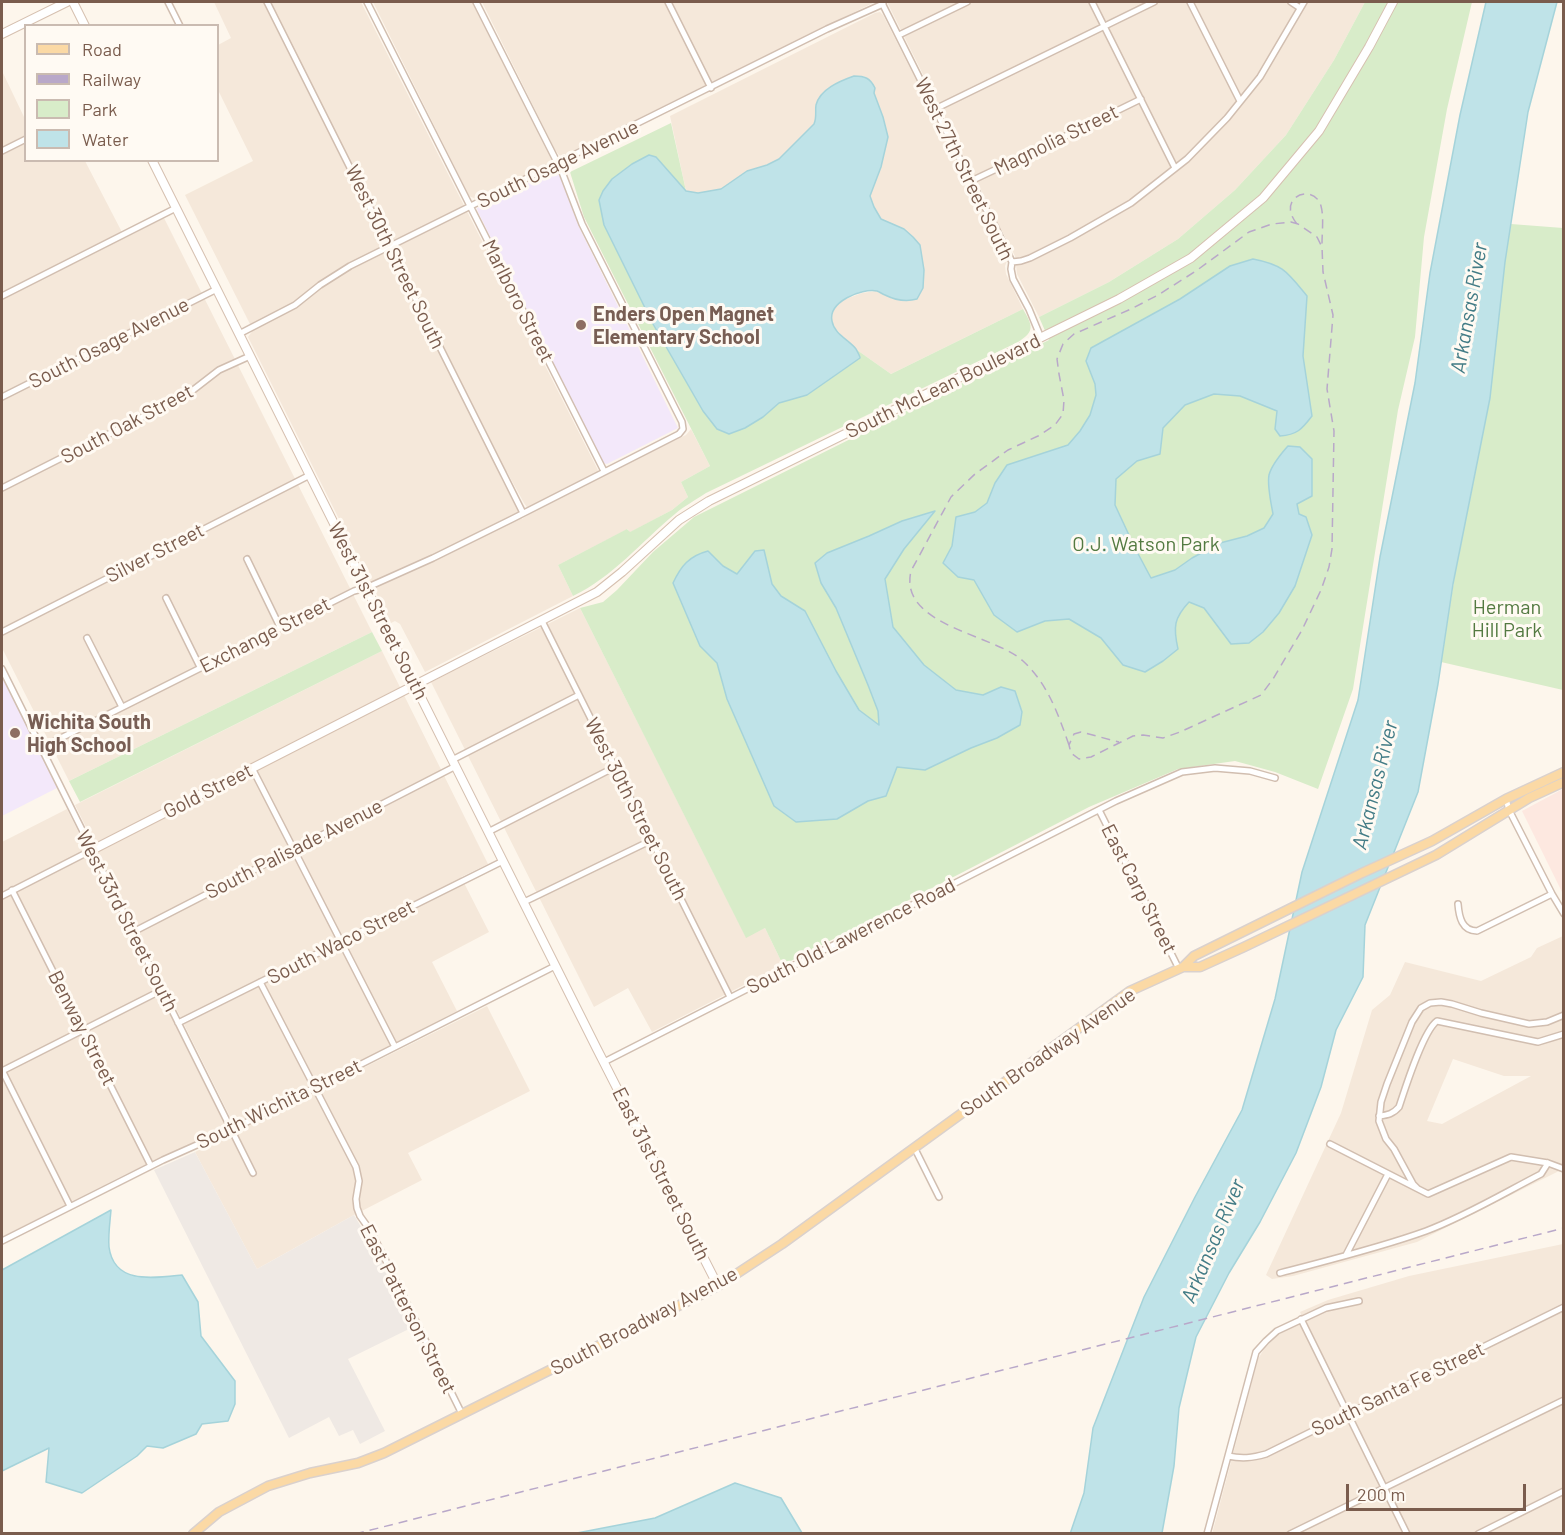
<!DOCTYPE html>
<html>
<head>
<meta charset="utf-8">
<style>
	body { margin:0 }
	#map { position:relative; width:1565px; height:1535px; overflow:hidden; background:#fdf6ec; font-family:Barlow,sans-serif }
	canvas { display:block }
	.frame { position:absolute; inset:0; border:3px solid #7a5c4d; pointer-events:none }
	.legend { position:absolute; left:24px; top:24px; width:195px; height:138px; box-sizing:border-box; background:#fffaf3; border:2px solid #cabbb1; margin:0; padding:8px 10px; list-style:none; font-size:18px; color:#7a5c4d }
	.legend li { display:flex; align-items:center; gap:12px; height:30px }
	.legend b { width:30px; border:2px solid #cabbb1 }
	.scale { position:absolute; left:1346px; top:1484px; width:180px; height:27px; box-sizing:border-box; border:3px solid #7a5c4d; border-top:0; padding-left:8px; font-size:18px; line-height:21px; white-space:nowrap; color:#7a5c4d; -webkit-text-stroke:4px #fffaf3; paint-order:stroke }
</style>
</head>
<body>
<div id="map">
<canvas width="1565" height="1535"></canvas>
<div class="frame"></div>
<ul class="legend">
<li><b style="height:8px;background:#fbd9a5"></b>Road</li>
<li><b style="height:8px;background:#b9a8c9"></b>Railway</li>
<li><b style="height:16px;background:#d8ecc9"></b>Park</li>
<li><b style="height:16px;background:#bfe3e8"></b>Water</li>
</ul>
<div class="scale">200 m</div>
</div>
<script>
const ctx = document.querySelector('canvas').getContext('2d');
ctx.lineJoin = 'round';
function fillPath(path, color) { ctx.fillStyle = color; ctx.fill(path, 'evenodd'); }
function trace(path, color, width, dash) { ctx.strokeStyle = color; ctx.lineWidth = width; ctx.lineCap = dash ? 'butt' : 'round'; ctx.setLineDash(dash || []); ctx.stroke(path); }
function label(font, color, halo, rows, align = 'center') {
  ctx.font = font + ' Barlow,sans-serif'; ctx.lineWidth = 6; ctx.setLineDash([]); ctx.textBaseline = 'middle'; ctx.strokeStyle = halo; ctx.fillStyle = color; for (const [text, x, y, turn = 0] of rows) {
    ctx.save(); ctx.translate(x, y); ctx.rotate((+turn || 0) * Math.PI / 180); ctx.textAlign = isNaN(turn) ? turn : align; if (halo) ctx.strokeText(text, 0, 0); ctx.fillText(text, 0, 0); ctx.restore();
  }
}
fillPath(new Path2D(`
	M214,2H361L601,476L686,435L691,429L710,466L681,482L688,497L672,510L629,533L628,529L558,565L573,596L425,672L400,624L395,621L391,623L248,337L253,330L185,195L253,161L218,90V45L231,38ZM507,472L524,503L531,513L522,519L500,476Z
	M373,2H472L551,159V163L476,199L469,196Z
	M482,2H875L562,156L559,155L555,150Z
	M887,2H1365L1334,60L1286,135L1235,190L1178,239L1109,282L1039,317L1017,274L1015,256L970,169Z
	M880,12L883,15L1005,255L1007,261L1005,266L1006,274L1023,309L891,374L857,350L842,336L832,324L831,318L834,308L843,300L862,293L876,291L893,299L924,270L920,245L904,229L881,219L874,207L870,196L881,167L885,151L883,117L874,93L871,81L864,76H854L816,106L817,117L814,124L779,159L767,165L747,171L721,189L698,193L686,191L670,116L875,13Z
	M2,71L25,119L26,160L85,161L125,238L164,218L372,632L69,781L2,648Z
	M580,608L746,937L765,928L783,965L652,1032L628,988L594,1007L431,682Z
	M382,651L488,864L461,877L489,932L432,962L457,1011L361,1061L365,1067L487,1006L530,1091L408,1153L422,1180L354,1215L257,1269L195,1152L237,1131L75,805Z
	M67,809L225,1124L224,1128L220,1131L124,1175L2,1237V842Z
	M1563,936V1169L1417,1242L1293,1276L1272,1279L1266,1275L1341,1113L1372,1010L1390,995L1405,962L1481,981L1531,957L1537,948ZM1453,1059L1504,1076H1531L1442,1124L1427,1121Z
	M1563,1244V1533H1408L1300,1312L1328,1300L1409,1276Z
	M1296,1324H1299L1302,1329L1403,1533L1212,1534L1258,1359L1264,1349L1278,1335Z`), '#f5e8da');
fillPath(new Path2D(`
	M1563,789V894L1522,811Z`), '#fde8e0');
fillPath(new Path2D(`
	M195,1152L257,1269L354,1215L383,1264L415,1326L348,1359L385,1431L360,1444L353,1430L339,1436L329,1417L289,1438L154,1170Z`), '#efe9e4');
fillPath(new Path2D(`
	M553,171L557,172L560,177L579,227L678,428L607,464L603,463L478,212L477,208L482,205Z
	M2,677L57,788L2,816Z`), '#f3e8fa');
fillPath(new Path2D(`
	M1365,2H1472L1447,109L1424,237L1415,337L1398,410L1353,689L1318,789L1275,772L1235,761L1178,769L1089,807L783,965L765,928L746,938L580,608L603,602L617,590L653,552L694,517L1049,340L1039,317L1109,282L1178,239L1235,190L1286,135L1334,60Z
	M671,123L686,191L671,175L603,191L599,200L604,225L653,324L703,411L763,417L779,403L807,395L860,358L857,350L891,374L1023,309C1032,325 1036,331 1018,342L706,493C696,500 684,506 675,514C641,542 613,577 573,596L558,565L627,529L630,532L672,510L688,497L681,482L710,466L584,217L570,172Z
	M1511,224L1563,228V690L1441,662Z
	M372,632L382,651L80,802L69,781Z`), '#d8ecc9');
const water = new Path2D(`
	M1486,2H1557L1528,112L1505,262L1490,398L1453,584L1438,684L1418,792L1365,925L1363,977L1336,1030L1321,1087L1296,1153L1260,1222L1229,1273L1196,1337L1179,1408L1174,1466L1162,1533L1070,1534L1084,1493L1093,1428L1144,1297L1195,1197L1242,1110L1275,999L1302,872L1358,700L1380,557L1415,383L1430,273L1460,115Z
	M854,76C865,76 870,78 875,88L874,93L883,117L888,137L881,167L870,196L874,207L881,219L904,229L913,237L920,245L924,270L923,288L917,299C906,302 895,300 885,295C882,294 880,292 877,291C861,288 828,302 832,321C834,334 849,340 856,349C857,351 860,356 860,358L807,395L779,403L763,417L745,428L729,434L717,429L703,411L653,324L604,225L599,200L603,191L612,179L632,164L649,155L656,157L686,191L698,193L721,189L747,171L767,165L779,159L814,124C817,117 815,111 816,105C820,89 840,81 854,76Z
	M1253,259C1284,265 1287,272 1307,296L1303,356L1312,416C1302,429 1297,435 1280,436L1275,429L1277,411L1240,396L1214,394L1185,405L1163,428L1160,454L1137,461L1116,479L1115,505L1135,548L1151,578L1175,570L1192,558L1220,543L1247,536L1264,528L1273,514C1271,503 1267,485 1269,475C1272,464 1281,454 1288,446L1300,447L1312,459V496L1297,504L1299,514L1306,517L1312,535L1295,586L1279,613L1263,632L1249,643L1231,644L1204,608L1189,602C1174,618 1173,627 1178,649L1163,661L1145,672L1123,665L1101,638L1069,619L1045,621L1017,632L994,615L974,580L958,577L943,563L952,546L956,517L975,512L987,503L995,483L1007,465L1068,445L1080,431L1090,415L1096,395L1095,384L1086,361L1091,348L1180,299L1230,266Z
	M935,511L904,549L885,579L893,627L924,665L956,690L983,695L1001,687L1015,691L1022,712L1020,725L997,738L971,748L925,770L897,767L886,796L868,801L837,819L796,822L774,806L727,699L717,663L700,646L673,583C681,566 689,556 708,551L723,566L737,574L755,551L764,550L772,584L781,596L805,611L836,671L859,710L879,725L878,711L868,685L836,608L821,583L815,563L827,553L869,536L902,521Z
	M111,1210C110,1222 108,1235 109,1247C114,1285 154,1278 182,1275L198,1302L201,1336L235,1381V1404L228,1421L202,1424L196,1434L163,1448L147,1446L137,1456L82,1493L46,1482L49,1448L2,1471V1270Z
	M735,1483L781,1498L802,1533H577L655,1518Z`);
fillPath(water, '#bfe3e8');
trace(water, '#a5d3da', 1.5);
const street = new Path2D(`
	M168,2L180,26
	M267,2L523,513
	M367,2L604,471
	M668,2L711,88
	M1092,2L1175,168
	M1190,2L1240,101
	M1291,2L1300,8
	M882,3L971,181L996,228L1012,262L1011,269L1013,279L1029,309L1041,338
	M899,35L967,2
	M935,109L1154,2
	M2,151L26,139
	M971,181L1043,147L1141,99
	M1012,262L1021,261L1030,258L1070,238L1131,203L1187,159L1227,118L1260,77L1304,2
	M2,296L176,208
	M239,334L295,305L320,285L350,266L827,29L883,4
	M2,397L217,289
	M2,488L188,394L219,370L250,356
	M247,559L280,627
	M166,598L200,667
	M542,621L730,997
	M2,632L310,475
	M87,638L122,707
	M2,669L253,1173
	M41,748L354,591L366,588L433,558L512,519L679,434L683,429L682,422L582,224L562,172L476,2
	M452,760L579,695
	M252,768L395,1047
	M1506,799L1509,810L1552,894L1564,914
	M1099,810L1179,969
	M488,832L615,767
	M12,890L151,1166
	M2,896L92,850
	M524,902L652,840
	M1458,904C1459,917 1462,931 1477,931L1552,894
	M133,932L456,766
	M260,982L356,1167L359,1181L356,1199L357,1208L360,1216L370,1230L380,1249L462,1414
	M178,1023L503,861
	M604,1062L1116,801L1182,772L1215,768L1250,771L1275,778
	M2,1070L70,1206
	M2,1071L162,990
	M1379,1116C1388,1115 1393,1114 1399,1107C1405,1089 1423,1031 1437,1021L1538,1042L1564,1034
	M1330,1144L1428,1194L1511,1157L1548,1163L1564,1169
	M914,1147L939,1197
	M1417,1188L1413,1184L1394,1149L1386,1139L1379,1121L1381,1102L1387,1084L1412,1022L1421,1008L1430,1003L1441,1002L1452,1004L1481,1013L1529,1024L1547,1022L1564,1015
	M2,1241L163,1160L237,1127L555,966
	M1346,1255L1388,1174
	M1280,1273C1329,1260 1379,1248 1426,1231C1466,1216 1504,1193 1541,1174L1548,1163
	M1301,1319L1407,1534
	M1228,1456C1242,1459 1252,1458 1266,1454L1564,1307
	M1207,1534L1256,1352L1266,1341L1277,1331L1326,1308L1359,1301
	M1290,1534L1564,1400
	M1478,1534L1564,1491`);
const secondary = new Path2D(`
	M73,2L85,26
	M2,34L67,2
	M152,160L597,1049L718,1286
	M92,850L597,592L622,572L679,520L709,501L1119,299L1191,258L1263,198L1319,131L1369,47L1393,2`);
const primary = new Path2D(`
	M1183,967H1200L1244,947L1436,855L1529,798L1564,782
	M193,1534L219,1512L268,1486L310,1473L358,1463L384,1453L718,1286L782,1244L1130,991L1183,967L1194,956L1362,873L1432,841L1506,799L1564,772`);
trace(street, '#d1beb0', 8);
trace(secondary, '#d6c0b0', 10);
trace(primary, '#dad1cd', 11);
trace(street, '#fff', 5);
trace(secondary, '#fff', 8);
trace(primary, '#fbd9a5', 8);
trace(new Path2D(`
	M1297,224C1275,197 1314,182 1321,206C1324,217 1322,232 1322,244
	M1069,745C1058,714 1048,684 1023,661C994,634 898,626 911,571L951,497L975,474L1008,450L1038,436L1055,425L1063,414L1064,400L1059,374L1057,359L1063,344L1074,334L1131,309L1158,295L1196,271L1249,232L1272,224L1291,222L1298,224L1317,237L1322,247L1323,272L1333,315L1327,389L1334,431L1332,549L1329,567L1321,590L1302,630L1273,679L1261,695L1180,732L1163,738L1143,735L1133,736L1091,757L1079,759L1071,753L1069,745L1074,734L1081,732L1119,742
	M355,1534L1564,1228`), '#b9a8c9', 1.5, [9, 6]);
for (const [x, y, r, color] of [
	[581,325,6,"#8d6e63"],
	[15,733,6,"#8d6e63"]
]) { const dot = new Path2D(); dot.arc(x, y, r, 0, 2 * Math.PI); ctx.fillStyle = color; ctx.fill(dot); trace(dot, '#fffaf3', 2); }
label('20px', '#7a5c4d', '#fffaf3', [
	["Magnolia Street",1056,140,-26],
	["South Osage Avenue",558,164,-26],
	["West 27th Street South",964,169,64],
	["West 30th Street South",395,257,64],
	["Marlboro Street",518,301,63],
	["South Osage Avenue",109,343,-27],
	["South McLean Boulevard",943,386,-26],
	["South Oak Street",127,424,-28],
	["Silver Street",155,553,-27],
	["West 31st Street South",378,611,63],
	["Exchange Street",265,635,-27],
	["Gold Street",208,791,-27],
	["West 30th Street South",636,809,63],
	["South Palisade Avenue",294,849,-27],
	["East Carp Street",1139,889,63],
	["West 33rd Street South",127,921,63],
	["South Old Lawerence Road",851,936,-27],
	["South Waco Street",341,942,-27],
	["Benway Street",82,1028,63],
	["South Broadway Avenue",1048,1052,-35],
	["South Wichita Street",279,1104,-26],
	["East 31st Street South",661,1174,63],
	["East Patterson Street",408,1309,63],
	["South Broadway Avenue",644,1321,-28],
	["South Santa Fe Street",1398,1389,-26]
]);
label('bold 20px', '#785e54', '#fffaf3', [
	["Enders Open Magnet",593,314],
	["Elementary School",593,337],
	["Wichita South",27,722],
	["High School",27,745]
], 'left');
label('20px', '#537a41', '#fffaf3', [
	["O.J. Watson Park",1146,544],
	["Herman",1507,607],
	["Hill Park",1507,630]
]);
label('italic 21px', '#437c86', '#fffaf3', [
	["Arkansas River",1469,308,-80],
	["Arkansas River",1375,785,-76],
	["Arkansas River",1213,1241,-67]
]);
</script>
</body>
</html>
